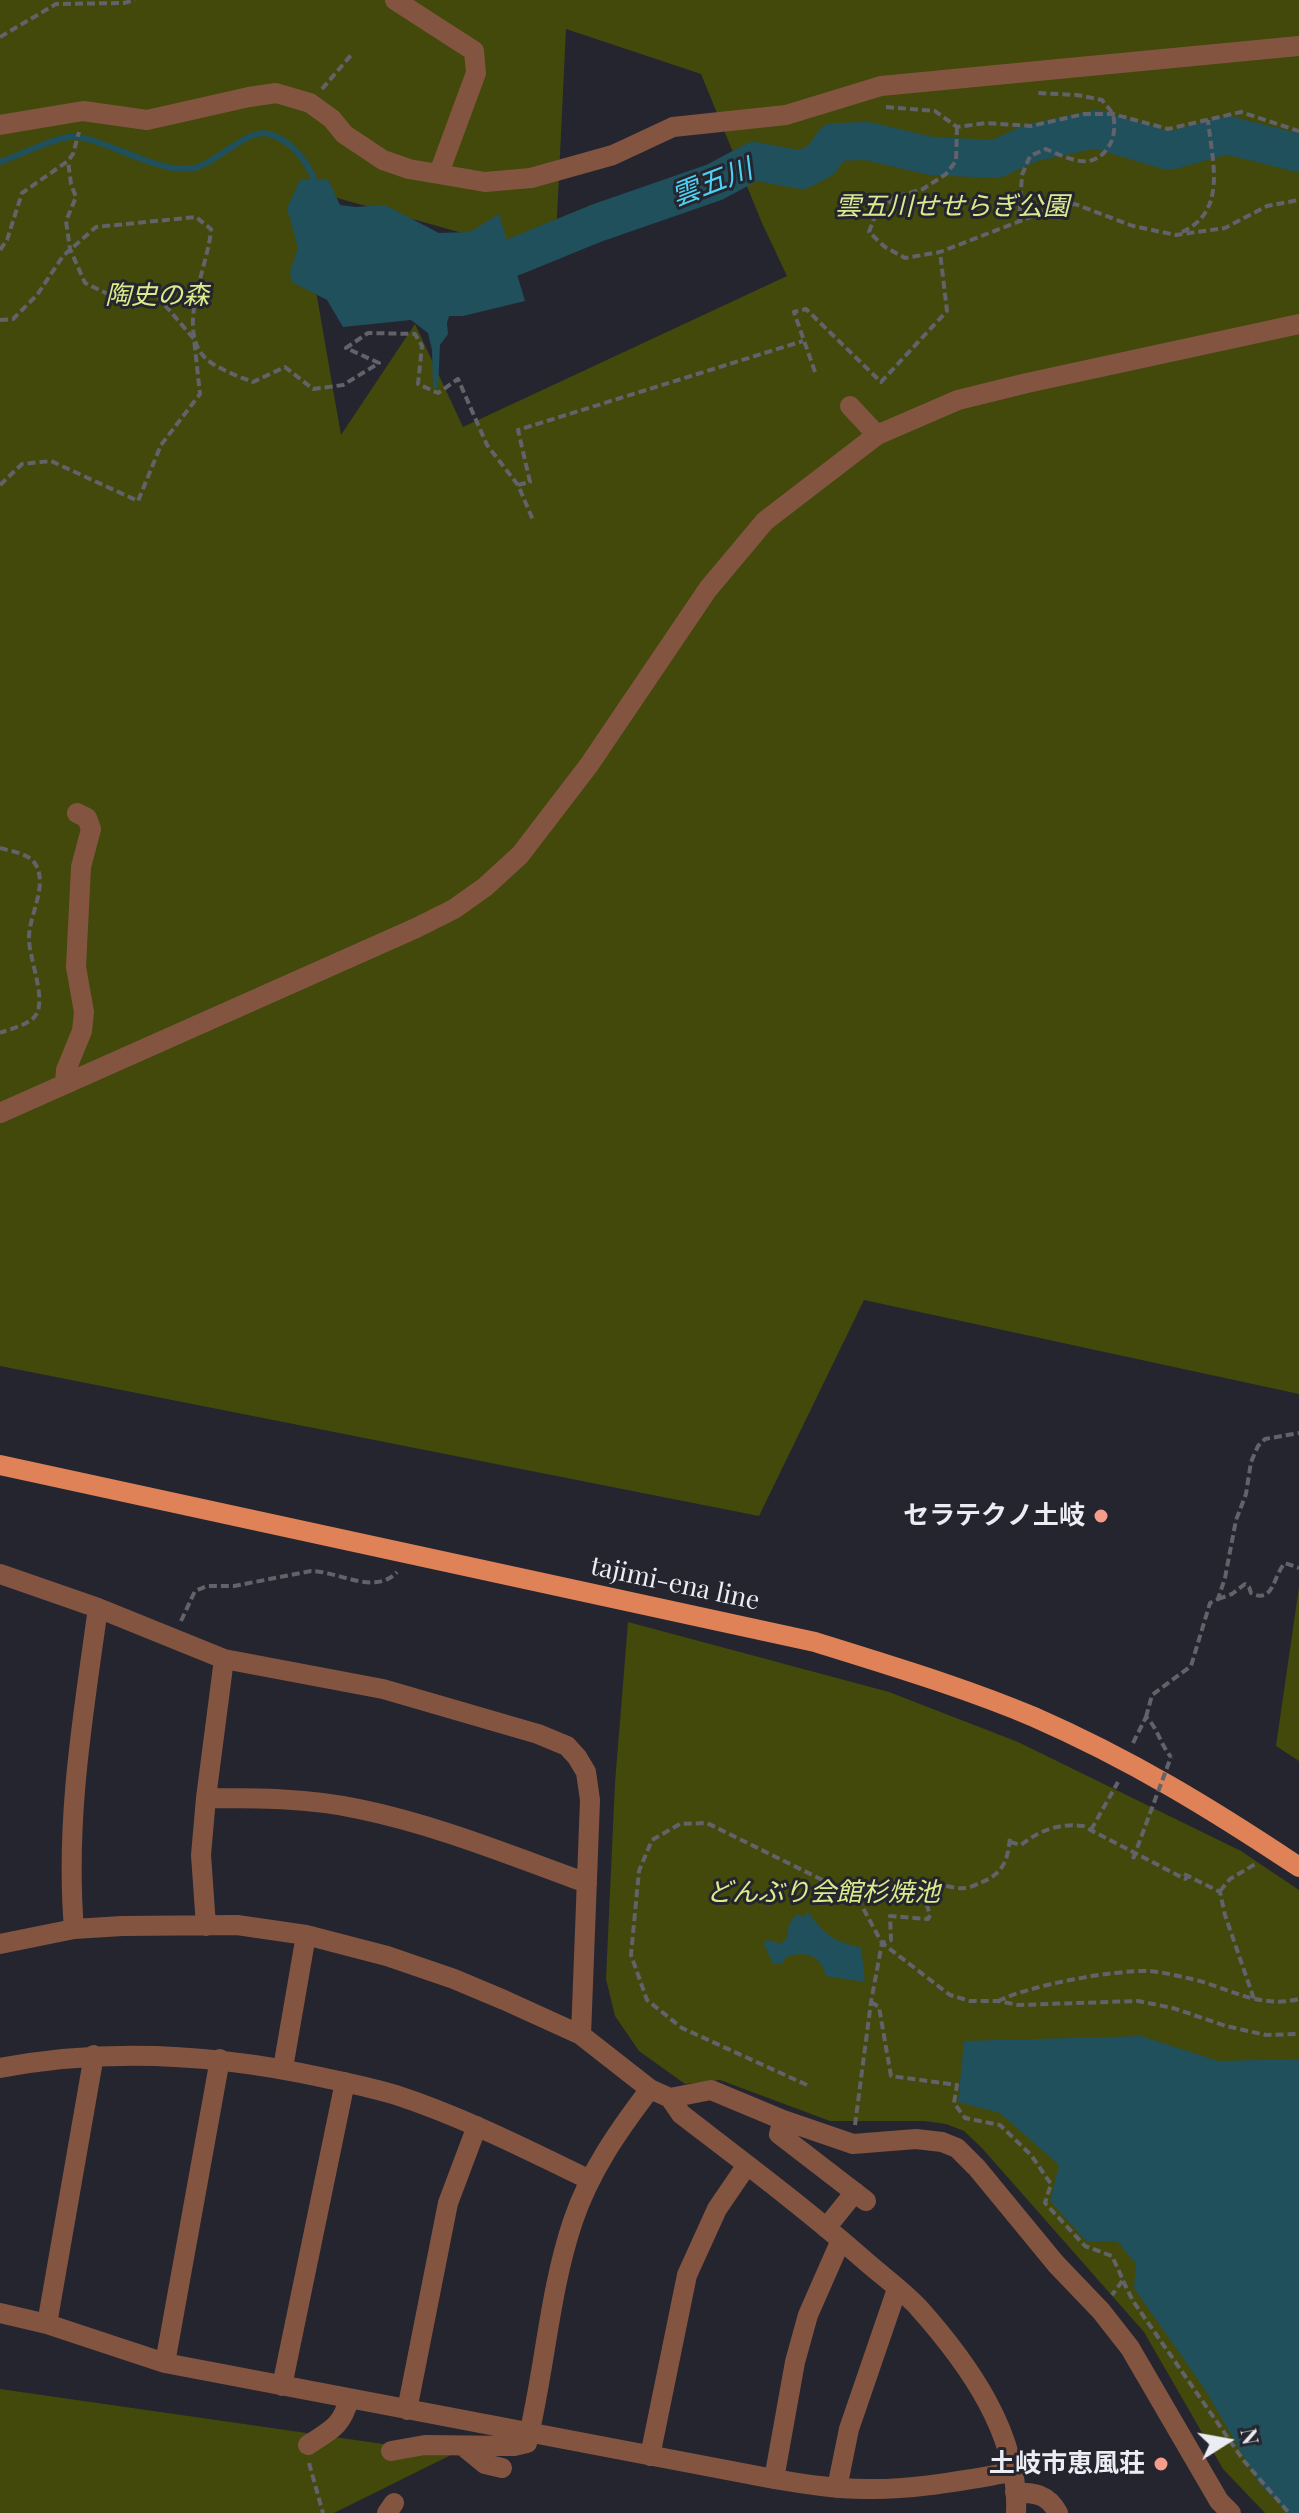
<!DOCTYPE html>
<html>
<head>
<meta charset="utf-8">
<style>
	body { margin:0 }
	#map { position:relative; width:1299px; height:2513px; overflow:hidden; background:#25252f; font-family:"Playfair Display",serif }
	canvas { display:block }
	.north { position:absolute; left:1187px; top:2401px; width:80px; height:80px; -webkit-text-stroke:6px #25252f; paint-order:stroke; rotate:79deg; font-size:22px; font-weight:700; line-height:32px; text-align:center; color:#ececf3 }
	.north::after { content:''; display:block; margin:auto; width:28px; height:36px; background:#ececf3; clip-path:polygon(50% 0,100% 100%,50% 72%,0 100%) }
</style>
</head>
<body>
<div id="map">
<canvas width="1299" height="2513"></canvas>
<div class="north">N</div>
</div>
<script>
const ctx = document.querySelector('canvas').getContext('2d');
ctx.lineJoin = 'round';
function fillPath(path, color) { ctx.fillStyle = color; ctx.fill(path, 'evenodd'); }
function trace(path, color, width, dash) { ctx.strokeStyle = color; ctx.lineWidth = width; ctx.lineCap = dash ? 'butt' : 'round'; ctx.setLineDash(dash || []); ctx.stroke(path); }
function label(font, color, halo, rows, align = 'center') {
  ctx.font = font + ' "Playfair Display","Noto Sans JP",serif'; ctx.lineWidth = 6; ctx.setLineDash([]); ctx.textBaseline = 'middle'; ctx.strokeStyle = halo; ctx.fillStyle = color; for (const [text, x, y, turn = 0] of rows) {
    ctx.save(); ctx.translate(x, y); ctx.rotate((+turn || 0) * Math.PI / 180); ctx.textAlign = isNaN(turn) ? turn : align; if (halo) ctx.strokeText(text, 0, 0); ctx.fillText(text, 0, 0); ctx.restore();
  }
}
fillPath(new Path2D(`
	M0,0H1299V1394L864,1300L759,1516L0,1366ZM566,29L701,74L762,223L787,276L463,427L415,324L341,435L298,187L555,259Z
	M1299,1587V1761L1276,1746Z
	M628,1622L889,1692L1018,1742L1241,1851L1299,1890V2513H1265L1223,2469L1144,2332L981,2147L964,2131L946,2124L924,2121H830L720,2080L685,2084L639,2051L615,2016L606,1979L615,1783Z
	M0,2389L453,2454L334,2513H0Z`), '#42490b');
fillPath(new Path2D(`
	M328,179L340,205L356,207L385,205L439,233L470,232L499,214L525,301L463,316H449L447,323L448,334L440,345L438,387L433,388L432,350L428,333L411,320L343,327L327,300L292,282L290,272L298,248L287,208L300,180Z
	M807,1911C824,1933 833,1943 861,1947L865,1982L826,1976C820,1954 807,1952 787,1956L782,1964H773L763,1942L770,1940L780,1944L788,1937C787,1926 790,1921 797,1914L805,1917Z
	M1141,2036L1218,2061L1299,2059V2513H1288L1259,2483L1206,2391L1134,2288L1136,2264L1117,2241L1087,2242L1050,2201L1059,2165L1000,2113L958,2102L964,2041Z`), '#1f505c');
trace(new Path2D(`
	M0,162C21,155 48,140 69,137C94,133 152,171 187,169C215,168 245,127 269,134C293,141 306,160 315,181`), '#1f505c', 6);
trace(new Path2D(`
	M467,276L597,223L715,182L754,161L802,170L821,160L834,142L867,141L931,156L996,159L1031,143L1096,129L1169,151L1227,135L1299,153`), '#1f505c', 38);
trace(new Path2D(`
	M0,37L56,4L124,3L135,0
	M322,89L352,54
	M886,107L935,111L957,127L986,123L1031,126L1084,114H1113L1168,129L1241,112L1299,131
	M957,127L956,161L946,174L923,189L895,197L875,216L869,232L885,247L905,258L940,252L1054,208L1075,204L1133,226L1176,235L1225,228L1267,206L1299,200
	M1019,223L1022,175L1030,156L1046,149C1058,154 1075,163 1089,161C1109,157 1118,134 1113,115C1111,110 1105,104 1102,100L1077,95L1036,93
	M1182,232C1228,211 1212,161 1208,120
	M0,250L7,240L22,193L68,161L73,154L79,132
	M0,320L13,319L37,295L63,256L96,227L196,217L211,229C209,267 170,338 213,364C226,372 240,377 253,382L285,367L313,389L343,385L379,363L346,348L368,333L415,334L422,346L418,384L438,393L458,379L487,445L518,485L533,520
	M815,372L794,312L806,309L881,382L947,311L940,252
	M0,485L22,464L51,461L138,501L161,445L200,394L194,339L152,290L144,292L143,302L135,307L85,283L70,249L66,221L76,197L71,184L68,161
	M518,485L530,482L518,430L803,341
	M0,848C13,852 31,853 37,867C47,889 28,917 29,940C30,960 45,996 37,1013C31,1025 12,1028 0,1033
	M1218,1599L1232,1594L1245,1584L1249,1587L1251,1593C1274,1605 1273,1575 1285,1563L1299,1568
	M181,1621L195,1591L207,1586H234L311,1571C338,1571 375,1596 397,1572
	M1146,1717L1152,1695L1191,1666L1210,1603L1218,1599L1225,1578L1236,1520L1246,1494L1251,1462L1258,1446L1265,1439L1299,1433
	M1133,1743L1146,1717C1158,1728 1160,1744 1171,1757
	M1091,1830L1118,1782
	M1010,1842L1021,1845C1040,1830 1059,1823 1083,1826L1185,1879L1189,1876
	M1184,1874L1220,1892L1225,1915L1254,1999
	M1220,1891L1230,1879L1257,1863
	M998,2001C1031,1985 1112,1970 1149,1971C1163,1972 1178,1976 1192,1979C1229,1988 1260,2009 1299,1999
	M871,2002L879,2007L891,2076L957,2085L954,2103L965,2118L1000,2125L1031,2155L1051,2184L1045,2203L1085,2246L1112,2256L1123,2280L1112,2295
	M807,2085L682,2028L647,2000L631,1955L639,1871L652,1840L680,1824L707,1823L857,1897L882,1943L950,1995L970,2001H998L1018,2005L1138,2001L1173,2008L1226,2026L1266,2035L1299,2034
	M855,2125L871,2002L882,1943L891,1940L890,1916L928,1919L930,1915L922,1890C941,1878 947,1890 965,1888C970,1888 977,1884 982,1882C1004,1873 1008,1859 1010,1837
	M1123,2281L1133,2301L1244,2461L1289,2513
	M309,2463L323,2513`), '#62626b', 4, [8, 4]);
trace(new Path2D(`
	M395,0L474,51L476,73L439,173
	M0,125L83,111L147,120L249,97L276,93L310,103L332,119L344,134L383,160L409,169L485,182L531,178L613,155L673,127L786,115L881,86L1299,46
	M850,406L877,435
	M65,1084L66,1070L82,1031L84,1012L76,967L81,867L91,829L87,818L77,813
	M0,1113L416,928L454,909L485,887L520,855L589,765L708,589L765,521L877,435L958,400L1027,383L1299,324
	M0,1574L98,1608L224,1659L383,1689L538,1734L567,1746L577,1757L586,1772L590,1800L581,2035
	M206,1798C256,1798 309,1798 359,1809C437,1825 512,1856 587,1883
	M206,1926L201,1855L206,1798L224,1659
	M74,1929C65,1820 83,1716 98,1608
	M0,1944L74,1929L122,1926L237,1925L306,1935L387,1956L454,1979L504,2000L581,2035L650,2089L670,2098L711,2090L783,2120L853,2144L916,2139L942,2142L957,2148L977,2168L1056,2264L1101,2311L1130,2348L1219,2501L1231,2513
	M0,2068C109,2047 217,2054 325,2078C348,2083 373,2088 396,2095C463,2117 526,2149 590,2180
	M283,2068L306,1935
	M670,2098L681,2114C742,2161 805,2208 863,2259C881,2275 902,2290 918,2307C968,2363 1020,2435 1016,2513
	M783,2120L779,2134L866,2201
	M826,2228L855,2192
	M0,2313L47,2324L165,2363L774,2479C804,2484 835,2489 866,2489C915,2490 964,2480 1013,2472
	M47,2324L94,2055
	M165,2363L220,2059
	M282,2386L345,2082
	M407,2410L448,2203L477,2126
	M308,2445C331,2430 342,2426 349,2399
	M463,2446L485,2464L502,2468
	M391,2451L425,2445L514,2446L527,2443C545,2370 549,2292 573,2221C590,2171 618,2131 650,2089
	M650,2456L687,2275L717,2209L747,2165
	M774,2479L795,2362L808,2315L841,2240
	M837,2488L849,2429L897,2289
	M1015,2492C1035,2493 1048,2494 1058,2513
	M387,2513L394,2503`), '#835541', 20);
trace(new Path2D(`
	M0,1465L815,1642C888,1665 963,1687 1034,1717C1130,1759 1212,1809 1299,1867`), '#e08257', 20);
trace(new Path2D(`
	M1133,1859L1171,1757`), '#62626b', 4, [8, 4]);
for (const [x, y, r, color] of [
	[1101,1516,8,"#f49d8b"],
	[1161,2464,8,"#f49d8b"]
]) { const dot = new Path2D(); dot.arc(x, y, r, 0, 2 * Math.PI); ctx.fillStyle = color; ctx.fill(dot); trace(dot, '#25252f', 3); }
label('italic 26px', '#dbeb8b', '#25252f', [
	["雲五川せせらぎ公園",952,207],
	["陶史の森",157,296],
	["どんぶり会館杉焼池",823,1893]
]);
label('bold 26px', '#ececf3', '#25252f', [
	["セラテクノ土岐",1085,1516],
	["土岐市恵風荘",1145,2464]
], 'right');
label('26px', '#ececf3', '#25252f', [
	["tajimi-ena line",675,1584,12]
]);
label('italic 28px', '#4dd2f3', '#25252f', [
	["雲五川",712,183,-21]
]);
</script>
</body>
</html>
